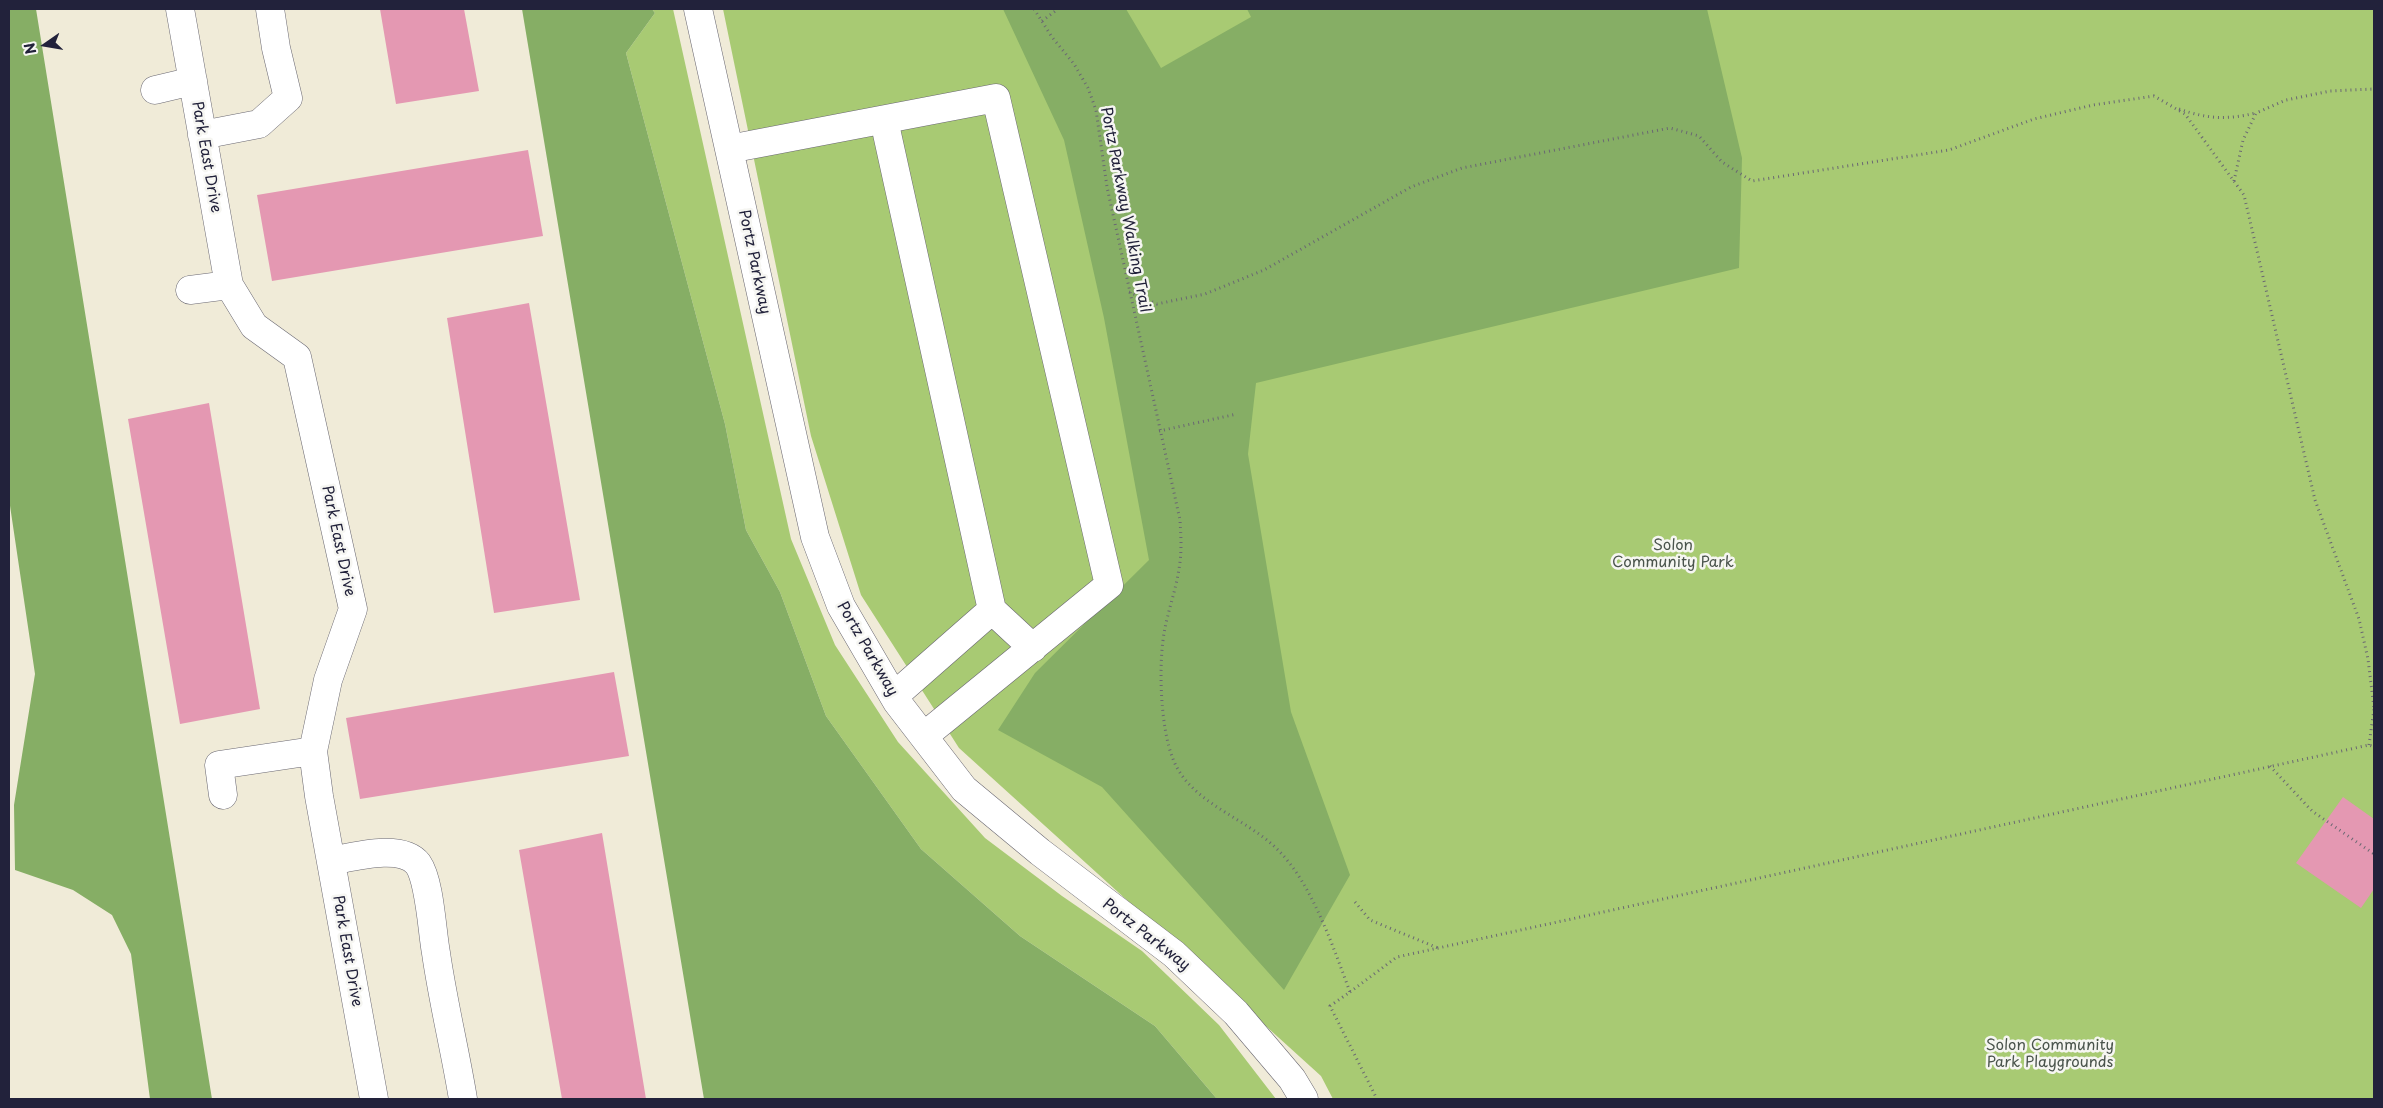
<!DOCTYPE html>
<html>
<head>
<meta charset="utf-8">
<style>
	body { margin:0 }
	#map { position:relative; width:2383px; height:1108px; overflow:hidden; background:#f0ebd8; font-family:"Playpen Sans",sans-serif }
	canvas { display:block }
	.frame { position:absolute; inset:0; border:10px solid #22223b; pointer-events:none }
	.north { position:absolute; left:20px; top:20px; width:50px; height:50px; -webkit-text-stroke:4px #f6f6f2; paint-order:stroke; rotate:257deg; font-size:14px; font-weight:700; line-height:20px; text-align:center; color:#22223b }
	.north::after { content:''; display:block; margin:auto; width:18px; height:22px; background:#22223b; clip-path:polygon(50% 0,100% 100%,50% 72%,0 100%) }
</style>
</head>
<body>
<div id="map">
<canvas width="2383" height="1108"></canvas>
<div class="frame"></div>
<div class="north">N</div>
</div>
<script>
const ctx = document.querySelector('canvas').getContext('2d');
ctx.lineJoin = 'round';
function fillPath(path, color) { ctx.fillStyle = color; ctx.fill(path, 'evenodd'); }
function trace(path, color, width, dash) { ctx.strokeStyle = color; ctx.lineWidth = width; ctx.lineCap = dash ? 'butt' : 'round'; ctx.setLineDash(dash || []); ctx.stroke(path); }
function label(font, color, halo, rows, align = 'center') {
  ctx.font = font + ' "Playpen Sans",sans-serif'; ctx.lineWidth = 5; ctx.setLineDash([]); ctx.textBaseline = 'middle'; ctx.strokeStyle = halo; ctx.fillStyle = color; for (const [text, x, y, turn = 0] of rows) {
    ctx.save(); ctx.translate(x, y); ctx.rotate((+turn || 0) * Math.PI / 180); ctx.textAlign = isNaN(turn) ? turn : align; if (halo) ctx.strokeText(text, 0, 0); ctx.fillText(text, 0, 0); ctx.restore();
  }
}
fillPath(new Path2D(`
	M652,9H673L791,539L835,645L898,742L985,838L1062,896L1142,951L1219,1025L1276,1099H1217L1155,1026L1020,936L921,849L826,716L780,592L746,530L725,424L626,53L655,13Z
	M723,9H2374V1099H1333L1321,1076L959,748L861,595L811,436Z`), '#a8ca73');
fillPath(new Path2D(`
	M9,9H36L212,1099H150L131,954L112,915L73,890L15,870L14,805L35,674L9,499Z
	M522,9H652L655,13L626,53L725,424L746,530L780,592L826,716L921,849L1020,936L1155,1026L1217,1099H704Z
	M1003,9H1126L1161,68L1251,17L1247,9H1707L1742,158L1739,268L1256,383L1248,454L1291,712L1350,875L1284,990L1102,787L998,730L1035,673L1149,560L1104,318L1064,140Z`), '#86ae65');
fillPath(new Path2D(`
	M380,9H464L479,91L396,104Z
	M528,150L543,236L272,281L257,195Z
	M529,303L580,600L494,613L447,318Z
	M209,403L260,709L180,724L128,419Z
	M614,672L629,756L360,799L346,718Z
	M2343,797L2374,819V889L2361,908L2296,863Z
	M602,833L646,1099H562L519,850Z`), '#e498b2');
const minor = new Path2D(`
	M180,9L229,285L254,326L297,357L353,609L328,680L313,751L319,796L374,1099
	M698,9L815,537L841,606L897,702L964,789L1040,852L1174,954L1236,1013L1292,1079L1304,1099
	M155,90L193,81
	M884,120L992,610L1033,648
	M202,135L259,124L288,98L276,48L270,9
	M729,149L996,98L1109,585L924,736
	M190,290L229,285
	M894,696L992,610
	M223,795L219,765L313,751
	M331,861C353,857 402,843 418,864C430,881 432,932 436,953C443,1002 455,1050 463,1099`);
trace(minor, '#6a6872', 29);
trace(new Path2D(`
	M1034,9L1052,37L1074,64L1088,88L1096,110L1107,187L1180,520C1181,536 1182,552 1179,569C1176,589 1169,608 1165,628C1158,661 1160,727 1173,759C1190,803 1245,817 1277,849C1312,883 1333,947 1350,992L1330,1006L1377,1099
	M1042,21L1058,9
	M2179,109C2208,119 2226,120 2256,113
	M2234,181L2243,140L2256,113L2286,100L2330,91L2374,89
	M1129,292L1157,304L1205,294L1264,270L1411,187L1462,168L1670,128L1699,136L1722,162L1752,181L1949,150L2034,119L2093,105L2154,96L2185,114L2244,195L2315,500L2359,619L2368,659L2374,708
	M1159,431L1237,414
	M2369,745L2374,709
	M2270,766L2312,811L2374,854
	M1355,902L1370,920L1438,948
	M1350,992L1397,957L2369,745L2374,747`), '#6a6872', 3, [1, 4]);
trace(minor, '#fff', 28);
label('15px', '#22223b', '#f6f6f2', [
	["Park East Drive",206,157,80],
	["Portz Parkway Walking Trail",1125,210,79],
	["Portz Parkway",754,262,78],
	["Park East Drive",338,541,78],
	["Portz Parkway",867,649,60],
	["Portz Parkway",1146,935,38],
	["Park East Drive",347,951,80]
]);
label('15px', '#4a544c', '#f6f6f2', [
	["Solon",1673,546],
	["Community Park",1673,563],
	["Solon Community",2050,1046],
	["Park Playgrounds",2050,1063]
]);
</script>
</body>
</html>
